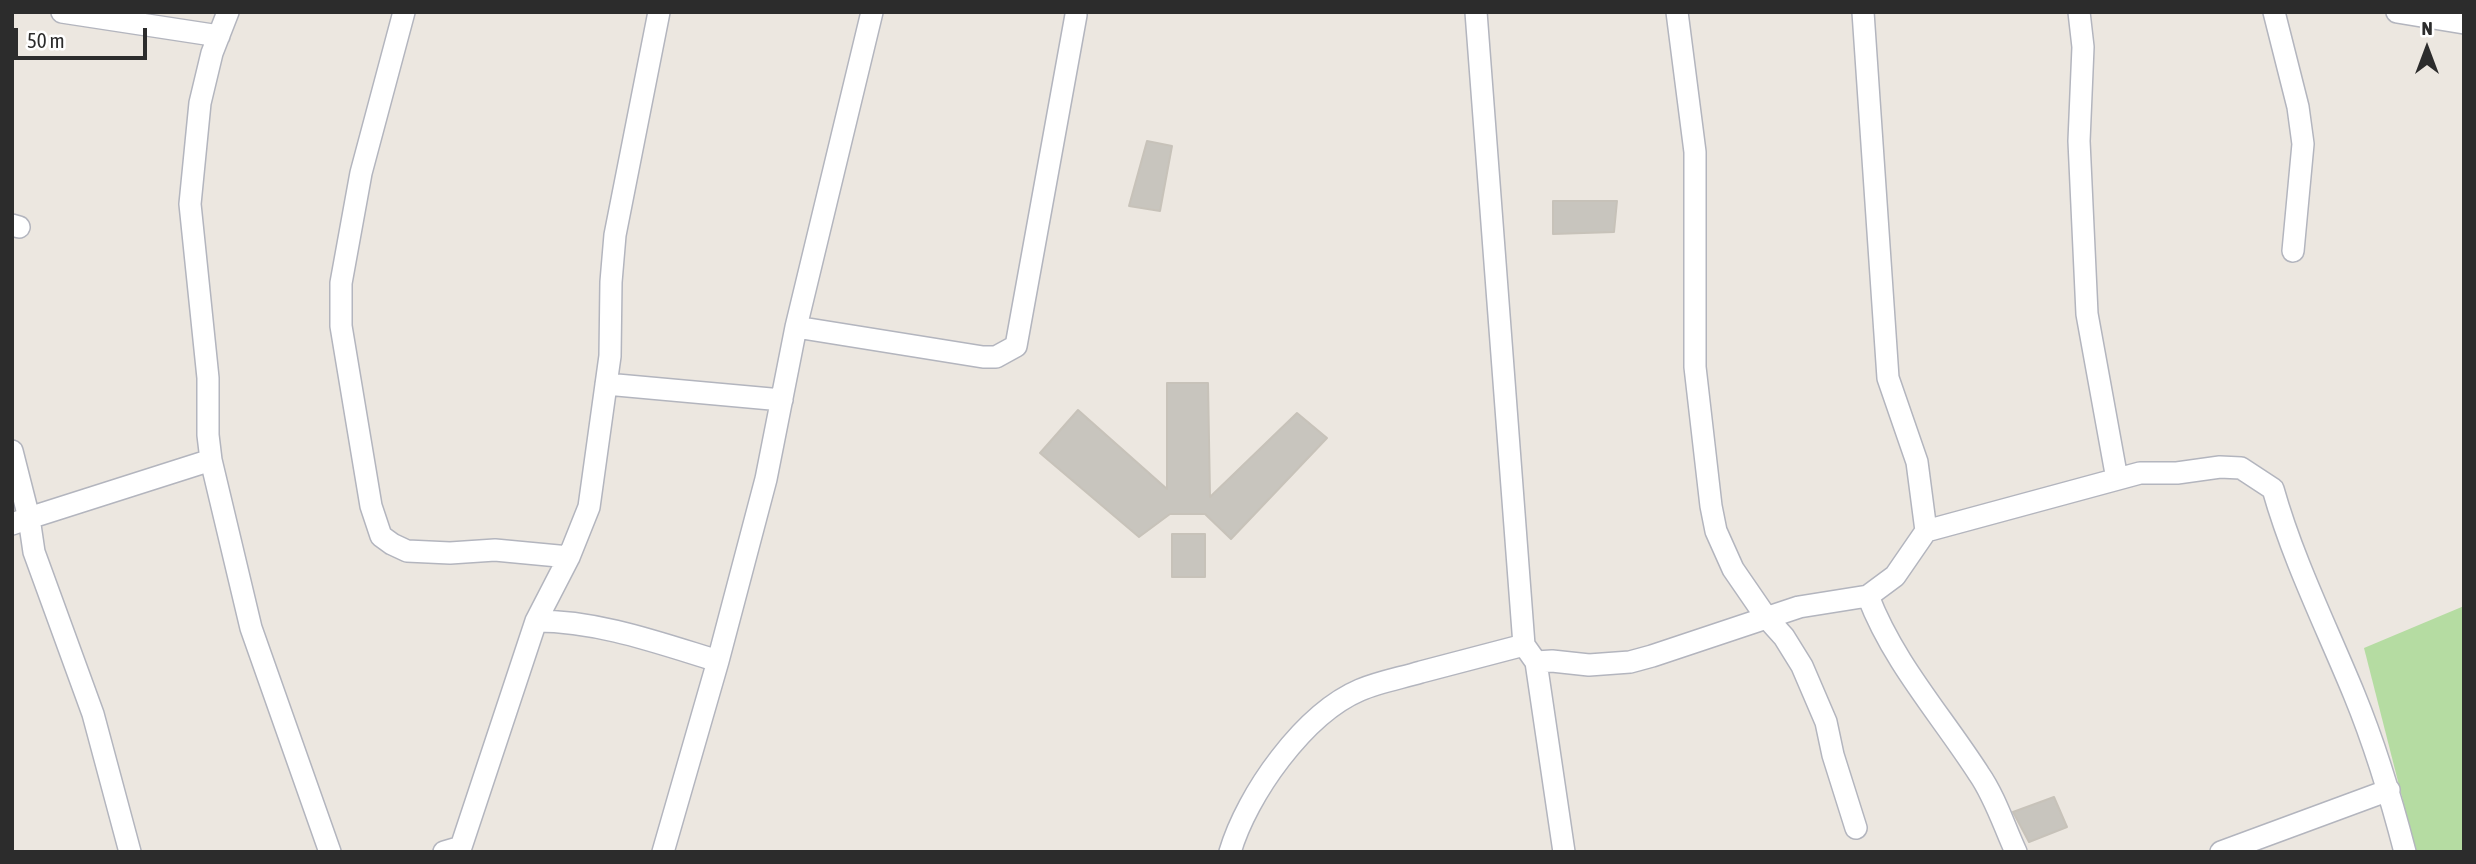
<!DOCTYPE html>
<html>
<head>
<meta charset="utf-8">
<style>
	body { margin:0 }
	#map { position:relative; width:2476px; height:864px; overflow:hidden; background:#ece7e0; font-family:"Asap Condensed",sans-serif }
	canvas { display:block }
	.frame { position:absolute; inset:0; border:14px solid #2c2c2c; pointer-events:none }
	.north { position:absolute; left:2392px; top:14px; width:70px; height:70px; -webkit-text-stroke:5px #fff; paint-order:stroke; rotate:0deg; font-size:19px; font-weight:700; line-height:28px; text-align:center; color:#2c2c2c }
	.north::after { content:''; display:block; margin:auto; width:24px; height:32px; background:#2c2c2c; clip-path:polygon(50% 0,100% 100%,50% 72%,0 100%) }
	.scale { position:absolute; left:14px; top:28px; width:133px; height:32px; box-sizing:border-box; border:4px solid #2c2c2c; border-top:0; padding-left:9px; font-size:21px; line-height:24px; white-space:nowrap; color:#2c2c2c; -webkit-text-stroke:5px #fff; paint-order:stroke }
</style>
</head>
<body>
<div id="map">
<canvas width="2476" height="864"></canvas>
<div class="frame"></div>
<div class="north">N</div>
<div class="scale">50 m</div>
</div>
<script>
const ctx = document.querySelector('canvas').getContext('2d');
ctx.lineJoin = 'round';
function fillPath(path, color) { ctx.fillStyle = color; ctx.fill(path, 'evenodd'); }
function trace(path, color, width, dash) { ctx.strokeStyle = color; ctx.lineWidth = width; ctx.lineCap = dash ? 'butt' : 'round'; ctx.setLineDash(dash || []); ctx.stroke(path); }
fillPath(new Path2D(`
	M2464,606V852H2416L2364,648Z`), '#b5dca2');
const building = new Path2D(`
	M1147,141L1172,146L1160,211L1129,206Z
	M1553,201H1617L1614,232L1553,234Z
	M1167,383H1208L1210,497L1297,413L1327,438L1231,539L1205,514H1170L1139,537L1040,453L1078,410L1167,489Z
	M1172,534H1205V577H1172Z
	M2054,797L2067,827L2029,842L2013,812Z`);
fillPath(building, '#c8c5be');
trace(building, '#c7c2b9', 2);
const minor = new Path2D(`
	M62,12L219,36
	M228,12L212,53L200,103L190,204L208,378V435L211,460L251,628L330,852
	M404,12L361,173L341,283V326L371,506L381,536L392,544L407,551L450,553L495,550L569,557
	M1476,12L1524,645L1536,662L1552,661L1589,665L1630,662L1652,656L1799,607L1868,596L1895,576L1926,531L2140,473H2177L2220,467L2241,468L2273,489C2293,560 2326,626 2354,694C2375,745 2391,798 2405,852
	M1677,12L1695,152V367L1711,506L1716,531L1733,569L1766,617L1784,637L1802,666L1826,722L1833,755L1856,828
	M1863,12L1888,378L1917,462L1926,531
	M2079,12L2083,47L2079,141L2087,314L2117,479
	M2274,12L2298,107L2303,144L2293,251
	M2397,12L2464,23
	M12,225L19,227
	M796,327L983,357H996L1016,346L1076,15
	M606,384L782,400
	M12,451L29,518L12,524
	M1868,596C1893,662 1941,715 1979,774C1995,797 2004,826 2016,852
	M536,621C599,621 659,643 718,661
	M1536,662L1564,852
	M130,852L93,714L34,552L29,518L211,460
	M444,852L461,847L536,621L569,557L589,507L610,356L611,282L615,235L659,12
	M663,852L718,661L766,479L796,327L872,12
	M1230,852C1247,794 1304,714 1360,690C1379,682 1401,678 1421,672C1456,663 1490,654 1524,645
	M2221,852L2389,790`);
trace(minor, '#b3b5be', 24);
trace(minor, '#fff', 21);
</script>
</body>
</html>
